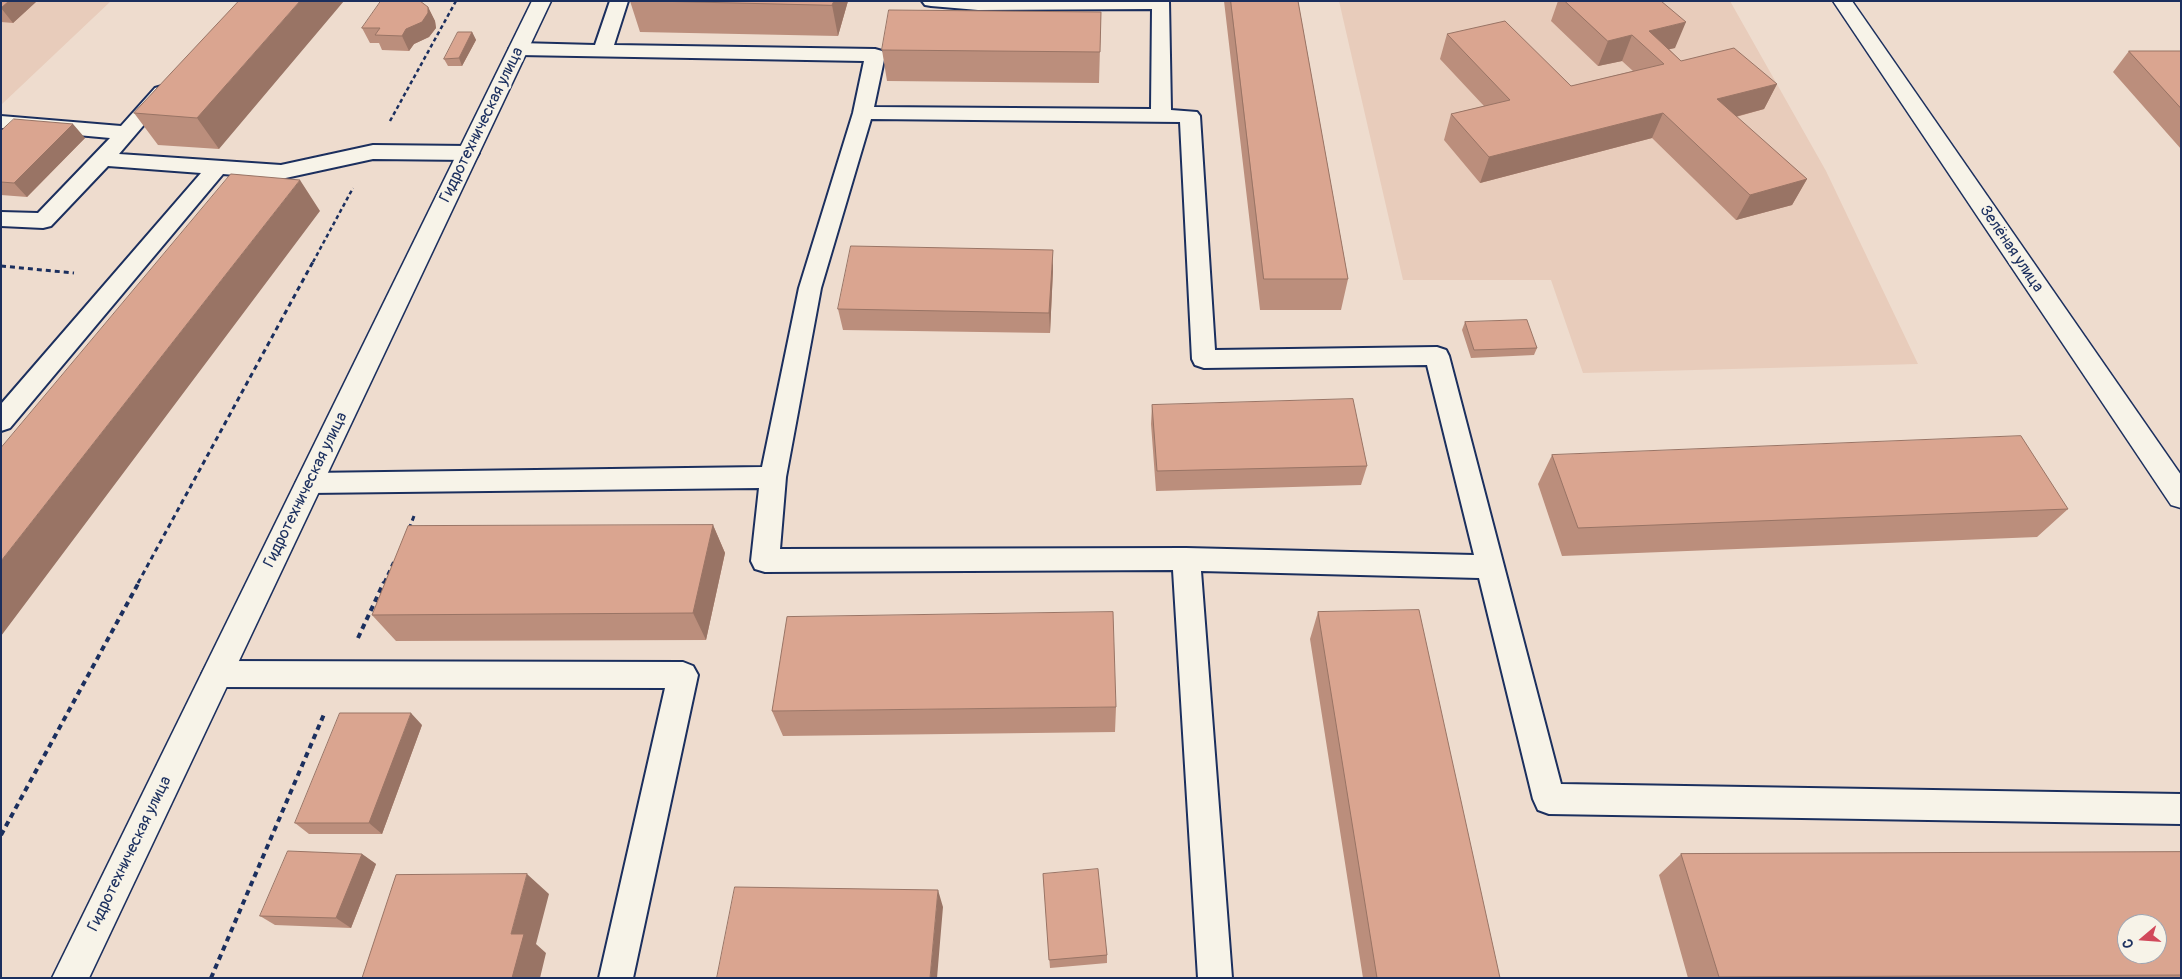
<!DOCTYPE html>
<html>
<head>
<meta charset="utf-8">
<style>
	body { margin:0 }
	#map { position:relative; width:2182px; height:979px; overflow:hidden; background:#eedcce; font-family:Pangolin,sans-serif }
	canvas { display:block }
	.frame { position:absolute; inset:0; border:2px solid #1b2f5e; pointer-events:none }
	.north { position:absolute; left:2117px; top:914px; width:50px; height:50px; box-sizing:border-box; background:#f7f3e8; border:1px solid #9fa5b1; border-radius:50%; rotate:252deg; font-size:14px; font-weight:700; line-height:20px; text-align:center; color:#1b2f5e }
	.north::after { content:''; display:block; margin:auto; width:18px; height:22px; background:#d1495b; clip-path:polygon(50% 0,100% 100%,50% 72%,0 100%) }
</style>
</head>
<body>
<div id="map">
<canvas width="2182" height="979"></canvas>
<div class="frame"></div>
<div class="north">С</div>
</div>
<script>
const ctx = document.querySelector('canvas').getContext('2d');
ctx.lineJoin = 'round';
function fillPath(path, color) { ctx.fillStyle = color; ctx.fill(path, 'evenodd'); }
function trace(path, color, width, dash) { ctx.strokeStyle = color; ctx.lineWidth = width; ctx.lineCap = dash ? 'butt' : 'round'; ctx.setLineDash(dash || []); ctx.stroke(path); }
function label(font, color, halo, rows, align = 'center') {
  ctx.font = font + ' Pangolin,sans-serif'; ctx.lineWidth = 5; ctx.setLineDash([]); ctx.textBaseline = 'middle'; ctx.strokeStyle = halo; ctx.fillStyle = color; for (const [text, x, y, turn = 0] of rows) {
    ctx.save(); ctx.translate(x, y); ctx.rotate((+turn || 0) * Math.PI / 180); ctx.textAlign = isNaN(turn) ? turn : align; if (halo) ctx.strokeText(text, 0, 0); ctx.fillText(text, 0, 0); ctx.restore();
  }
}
fillPath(new Path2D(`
	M1,1H111L1,105Z
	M1339,1H1730L1826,171L1918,364L1583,373L1551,280H1403Z`), '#e8ccbb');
const lane = new Path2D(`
	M610,1H628L614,45L875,49L882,51L885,55L874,107L1151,109L1152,9L978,10L931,6L925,5L922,1H1169L1171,110L1197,112L1200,116L1215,350L1437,347L1446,350L1449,356L1561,784L2181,794V824L1549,814L1538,810L1533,799L1479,578L1201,571L1232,978H1198L1173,570L765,572L755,569L751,561L759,488L309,493L300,490L296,483L300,476L309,473L762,467L799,288L853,113L864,61L519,55L512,53L509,49L512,45L519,43L595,45ZM871,119L1180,122L1192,359L1195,365L1204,368L1427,365L1474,555L1186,548L780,549L786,477L821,288Z
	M162,86L169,88L172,92L119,154L281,165L373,145L469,146L476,148L479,153L476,158L469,160L373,159L281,179L223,174L10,428L1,431V404L201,173L108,166L51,226L43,228L1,226V212L38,213L110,138L1,128V116L121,126L155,88Z
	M217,661L683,662L693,666L698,675L633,978H599L665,688L217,687L207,683L202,674L207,665Z`);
const street = new Path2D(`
	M1833,1H1852L2181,475V508L2171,505Z`);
const secondary = new Path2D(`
	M532,1H551L89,978H52Z`);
trace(lane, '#1b2f5e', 4);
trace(street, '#1b2f5e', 3);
trace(secondary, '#1b2f5e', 3);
trace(new Path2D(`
	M390,121L456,1
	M313,262L353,188`), '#1b2f5e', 2.5, [4, 3]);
trace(new Path2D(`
	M1,266L74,273
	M409,529L414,516
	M138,583L314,260
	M384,583L395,559`), '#1b2f5e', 3, [5, 4]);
trace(new Path2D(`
	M358,638L384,582
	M1,835L139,582
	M211,978L325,712`), '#1b2f5e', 4, [5.5, 4.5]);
fillPath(lane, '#f7f3e8');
fillPath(street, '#f7f3e8');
fillPath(secondary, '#f7f3e8');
fillPath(new Path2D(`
	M1,1H37L13,23L1,22Z
	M239,1L219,149L158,145L134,113Z
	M630,1H848L838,36L640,32Z
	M1224,1H1298L1348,279L1341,310H1260Z
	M1558,1H1661L1675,48L1669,49L1681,61L1777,84L1764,109L1736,117L1807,179L1792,205L1736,220L1652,138L1480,183L1444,140L1451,114L1484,106L1440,59L1447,34L1571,86L1633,71L1622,61L1598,66L1551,21Z
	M428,7L435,21L436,28L429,37L414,44L409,51L382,50L379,43H370L362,28Z
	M1101,12L1099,83L887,81L882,50Z
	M472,32L476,40L462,66H448L444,59Z
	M2129,51H2181V149L2113,72Z
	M1,131L85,138L27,197L1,195Z
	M1053,270L1050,333L843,330L838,309Z
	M1465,322L1537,348L1534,355L1471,358L1462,330Z
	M1152,405L1367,466L1361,485L1156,491L1151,424Z
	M1552,455L2068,509L2037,537L1562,556L1538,484Z
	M713,525L725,553L706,640L396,641L372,615Z
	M1318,612L1500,978H1363L1310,639Z
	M1116,707L1115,732L783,736L772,711Z
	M422,725L382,834H309L295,823Z
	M2181,852V978H1688L1659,875L1681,854Z
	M362,854L376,864L351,928L275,925L260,916Z
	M1043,874L1107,955V963L1050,968Z`), '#bb8e7c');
fillPath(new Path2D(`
	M9,1H37L13,23L1,8Z
	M300,1H344L219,149L197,118Z
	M834,1H848L838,36L832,5Z
	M428,7L435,21L436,28L429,37L414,44L409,51L402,36L406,29Z
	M1686,22L1675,48L1652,53L1649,31Z
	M472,32L476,40L462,66L459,58Z
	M1632,35L1622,61L1598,66L1608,41Z
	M1777,84L1764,109L1704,125L1717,99Z
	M1663,113L1652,138L1480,183L1489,157Z
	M73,124L85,138L27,197L14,183Z
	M1807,179L1792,205L1736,220L1750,195Z
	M300,180L320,211L1,636V561Z
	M1053,250V270L1050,333L1049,313Z
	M713,525L725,553L706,640L693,613Z
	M411,713L422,725L382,834L369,823Z
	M362,854L376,864L351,928L336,918Z
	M527,874L549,894L536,944L546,953L540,978H512L511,934Z
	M938,890L943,907L937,978H930Z`), '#997465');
const building = new Path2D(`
	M1,1H9L1,8Z
	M239,1H300L197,118L134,113Z
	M381,1H420L428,7V13L422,22L406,29L402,36L375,35L380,28H362Z
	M653,1H834L832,5Z
	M1231,1H1298L1348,279H1264Z
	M1565,1H1661L1686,22L1649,31L1681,61L1734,48L1777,84L1717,99L1807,179L1750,195L1663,113L1489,157L1451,114L1510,100L1447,34L1505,21L1571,86L1664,64L1632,35L1608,41Z
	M889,10L1101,12L1100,52L882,50Z
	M458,32H472L459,58L444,59Z
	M2129,51H2181V108Z
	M14,119L73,124L14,183L1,182V131Z
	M231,174L300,180L1,561V448Z
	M851,246L1053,250L1049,313L838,309Z
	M1527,320L1537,348L1474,350L1465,322Z
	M1353,399L1367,466L1157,471L1152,405Z
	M2021,436L2068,509L1578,528L1552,455Z
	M713,525L693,613L372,615L408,526Z
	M1419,610L1500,978H1377L1318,612Z
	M1113,612L1116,707L772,711L787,617Z
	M340,713H411L369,823H295Z
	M288,851L362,854L336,918L260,916Z
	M2181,852V975L1719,977L1681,854ZM2127,924H2157V954H2127Z
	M1098,869L1107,955L1049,960L1043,874Z
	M527,874L511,934H524L512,978H362L396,875Z
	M735,887L938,890L930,978H717Z`);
fillPath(building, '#daa590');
trace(building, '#997465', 1);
label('16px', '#1b2f5e', '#f7f3e8', [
	["Гидротехническая улица",482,125,-64],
	["Зелёная улица",2011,249,56],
	["Гидротехническая улица",306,490,-64],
	["Гидротехническая улица",130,854,-64]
]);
</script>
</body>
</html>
